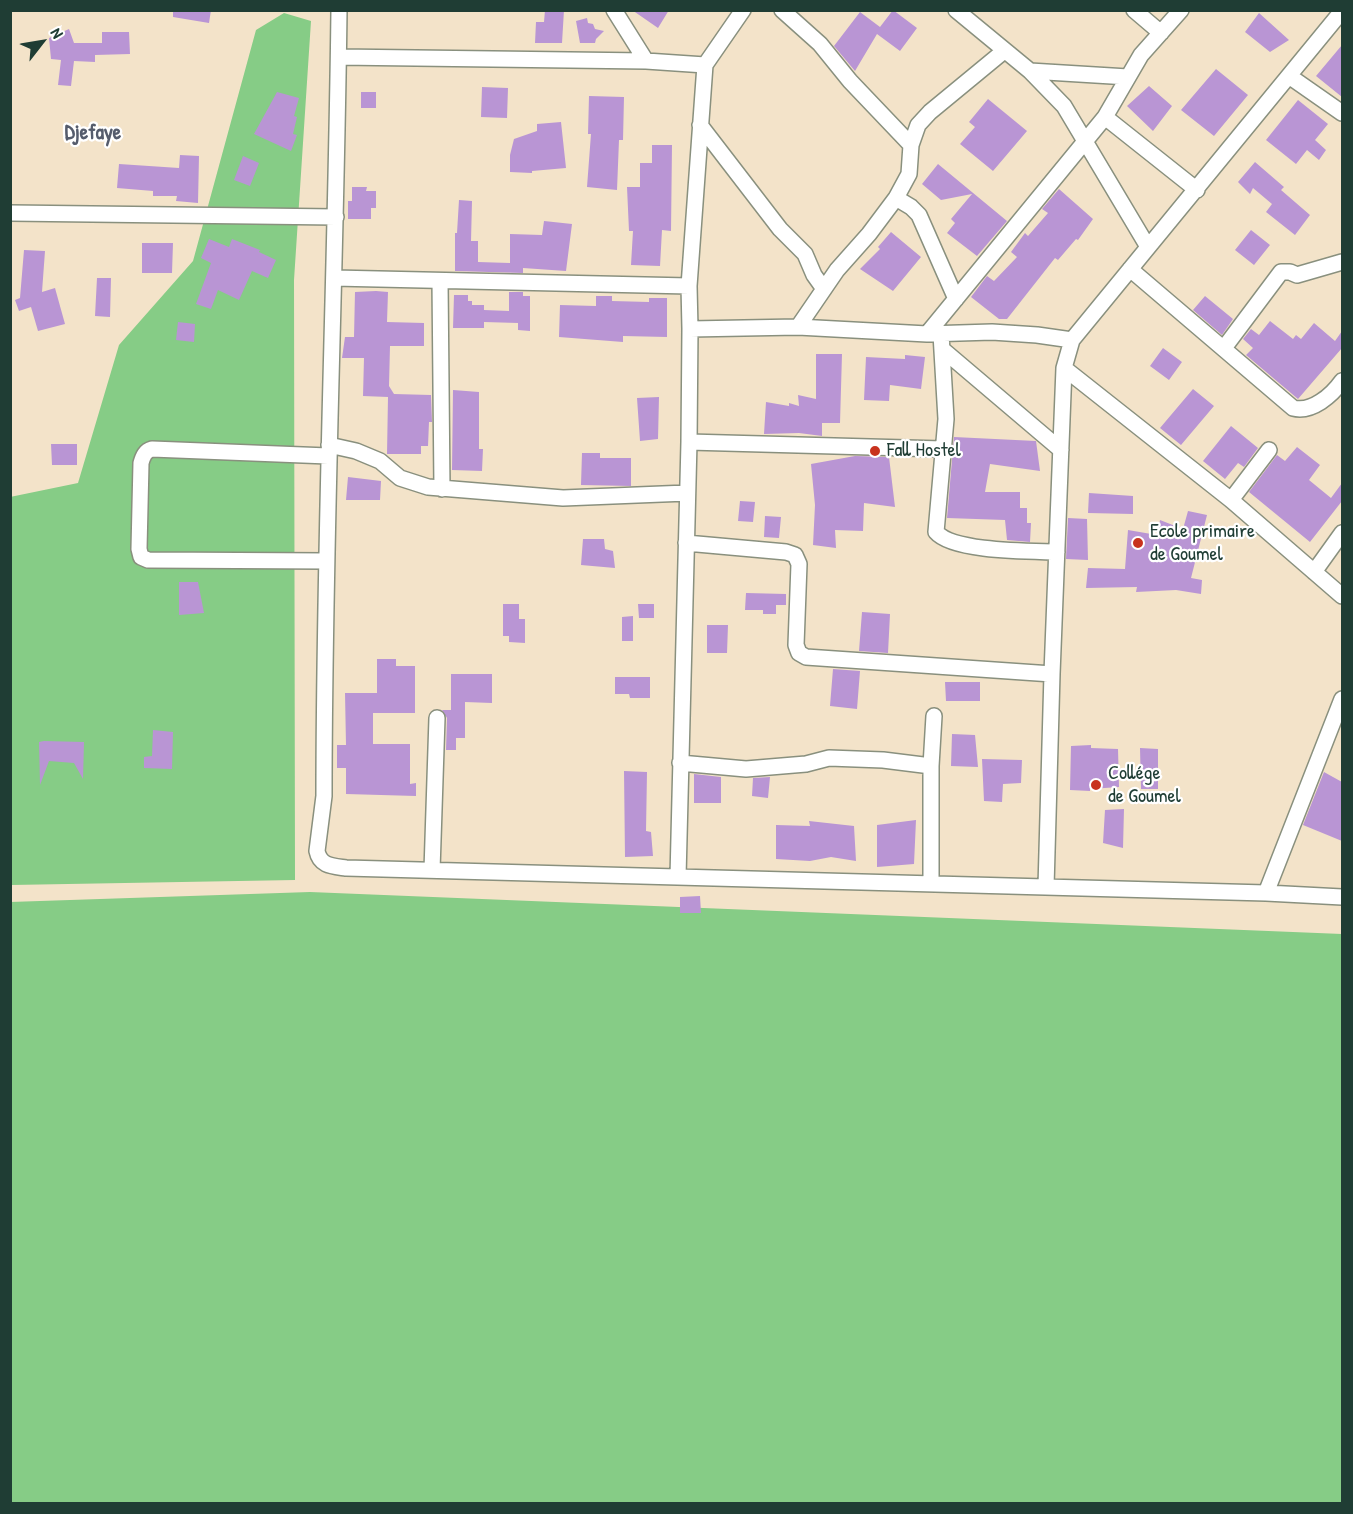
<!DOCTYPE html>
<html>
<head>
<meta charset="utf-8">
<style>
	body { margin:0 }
	#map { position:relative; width:1353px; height:1514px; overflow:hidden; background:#f3e3c9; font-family:"Patrick Hand",sans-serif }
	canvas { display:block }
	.frame { position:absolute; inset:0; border:12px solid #1f3d34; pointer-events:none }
	.north { position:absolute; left:12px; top:12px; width:60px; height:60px; -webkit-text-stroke:4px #fff; paint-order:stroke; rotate:59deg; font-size:16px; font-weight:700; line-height:24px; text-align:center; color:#1f3d34 }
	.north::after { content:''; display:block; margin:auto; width:21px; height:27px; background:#1f3d34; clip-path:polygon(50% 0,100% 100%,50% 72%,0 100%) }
</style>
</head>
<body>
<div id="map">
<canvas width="1353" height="1514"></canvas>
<div class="frame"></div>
<div class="north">N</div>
</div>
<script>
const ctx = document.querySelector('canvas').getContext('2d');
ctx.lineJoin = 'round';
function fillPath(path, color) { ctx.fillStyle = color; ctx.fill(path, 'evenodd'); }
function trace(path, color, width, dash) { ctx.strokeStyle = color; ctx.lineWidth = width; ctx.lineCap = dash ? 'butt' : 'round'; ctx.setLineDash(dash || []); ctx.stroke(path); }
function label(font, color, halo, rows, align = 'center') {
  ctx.font = font + ' "Patrick Hand",sans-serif'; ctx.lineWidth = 4.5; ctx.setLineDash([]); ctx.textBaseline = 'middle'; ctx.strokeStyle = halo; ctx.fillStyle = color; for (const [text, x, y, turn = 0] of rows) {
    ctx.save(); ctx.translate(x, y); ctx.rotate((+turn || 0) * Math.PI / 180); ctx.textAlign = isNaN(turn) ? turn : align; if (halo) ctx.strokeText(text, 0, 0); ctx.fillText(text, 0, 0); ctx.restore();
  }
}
fillPath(new Path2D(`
	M284,13L311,21L294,280L295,880L11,885L10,497L78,483L119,345L193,261L256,30Z
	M310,892L1342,934V1503H11L10,902Z`), '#86cc86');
fillPath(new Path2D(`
	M173,10H211L209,23L173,17Z
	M545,10H564L562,43H535L536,22H544Z
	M632,10H669L658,28Z
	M893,10L917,28L900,51L877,34L855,71L834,46L860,12L880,27Z
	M1259,13L1289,40L1270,52L1245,32Z
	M587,18L588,23L593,24L595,29L604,31L596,39L595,43H580L576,21Z
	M69,29L74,43H102V32H129L130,54L95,55V62L74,61L71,86L58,85L61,60L51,59L49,38Z
	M1342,45V97L1316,76Z
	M1216,69L1248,95L1214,136L1181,110Z
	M1149,86L1172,106L1153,131L1127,106Z
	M482,87L508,88L507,118L481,117Z
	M277,92L299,98L294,116L297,117L293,134L297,135L291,151L254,134Z
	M361,92H376V108H361Z
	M589,96L624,97L623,140H619L617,190L587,187L591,134H588Z
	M988,99L1027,131L993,171L960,144L975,127L969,122Z
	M1298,100L1328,124L1315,140L1326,150L1319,160L1307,150L1296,164L1266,140Z
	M561,122L566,168L532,171V173L510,172V155L514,139L537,131V124Z
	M652,145H672L671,231L662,230L660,266L631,265L633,231H629L627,187H640V163H652Z
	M180,155L199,156L198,203L176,201L177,196H153V191L117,188L119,164L179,168Z
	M243,156L259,163L250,186L234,180Z
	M1255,162L1284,187L1281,190L1310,215L1295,235L1266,212L1272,204L1253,188L1250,194L1238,182Z
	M938,164L1007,221L977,256L947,233L955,223L951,219L972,194L941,200L922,184Z
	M352,187H367L366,191H376V208H371V219H348V201H352Z
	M1059,189L1093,219L1078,240L1076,239L1058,260L1055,258L1007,319H999L971,297L987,276L994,281L1017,257L1011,252L1025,233L1028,236L1048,213L1042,209Z
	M459,200L472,201L471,241H478V262L510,263V234L542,235L544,221L572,224L566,271L523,268V273L455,271V233H457Z
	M1251,230L1270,245L1254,265L1235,250Z
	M891,232L921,257L893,291L860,269L880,249L878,247Z
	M209,239L229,247L232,239L260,250L259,252L276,260L268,278L252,271L239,300L218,290L211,309L196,304L211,263L201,258Z
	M142,243H173L172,273H142Z
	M24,250L45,251L42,292L55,288L65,324L38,331L31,307L19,311L15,300L20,298Z
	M97,278H111L110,317L95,316Z
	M376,291L388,292L387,322L424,323V346H390L389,386L394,394L431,395L432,422H429L428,446H421V454H387L388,397L363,396L364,358H342L345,337H354L355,292Z
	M509,292H523V296H530V331L518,330V323L484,322V328H453L454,295H468V301H472V305H484V310L509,311Z
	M596,296H612V301L649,302V298H667V337L623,336V342L559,337L560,305L596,306Z
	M1205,296L1233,319L1222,335L1193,310Z
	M1270,321L1293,339L1296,335L1301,339L1314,323L1335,341L1342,331V348L1298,399L1246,355L1253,348L1243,339L1251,329L1259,335Z
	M178,322L195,324L194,342L176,340Z
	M1163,348L1182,362L1169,380L1150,366Z
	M816,354H842L840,423H822V436L799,433L764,434L766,402L789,406V403L799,406L798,395L816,399Z
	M905,355L925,357L921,389L890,385L889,401L864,400L866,357L905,359Z
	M1193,389L1214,406L1181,445L1160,428Z
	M453,390L479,392V449H483L482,471L452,470Z
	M659,397L658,439L640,441L637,398Z
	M1231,426L1258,448L1244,467L1238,463L1225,479L1203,461Z
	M954,437L1036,441L1040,471L990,464L985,492H1020V508H1027V523H1031L1030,542L1007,540L1005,520L947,518Z
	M51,444H77V465H52Z
	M1297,447L1320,465L1309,480L1331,498L1342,483V501L1310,542L1249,492L1277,455L1285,461Z
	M582,453H600V458H631V486L581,485Z
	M855,456L889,457L895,507L864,503L863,531L835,530L836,548L813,545L815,505L811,464Z
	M348,477L381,481L380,500H346Z
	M1089,493L1133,496V514L1088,513Z
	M740,501L755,502L753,522L738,521Z
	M1188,511L1207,515L1191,578L1202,580L1201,594L1176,590L1136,592L1137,587L1086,588L1088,568L1125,569L1128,530L1157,535L1160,520L1183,529Z
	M765,516L781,517L779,538L764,537Z
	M1068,518L1087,519L1088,560L1066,559Z
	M583,539H604L605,549L613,551L615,568L581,565Z
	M179,582H198L204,613L179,615Z
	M746,593L786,594V605H776V614H763V610H745Z
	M503,604H519V619H525V643L509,642V636H503Z
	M638,604H654V618H639Z
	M862,612L890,614L888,653L859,651Z
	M633,616V641H622V617Z
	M707,625H728L727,653H707Z
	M377,659H396V666H415V713H373V744H410V784L416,783V796L346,794V768H337V745H346L345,693H377Z
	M833,669L860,671L857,709L830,706Z
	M451,674H492V703L465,702V738H456V750H446L447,718L442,710H451Z
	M615,677H650V698H630L629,694H615Z
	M945,682H980V701H946Z
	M153,730L173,732L172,769L144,768V757L152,756Z
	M952,734L975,735L978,767L951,766Z
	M44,741L84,742L83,779L74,763L49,761L40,785L39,742Z
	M1091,745V748L1118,749L1119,787L1090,789V791L1070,790L1071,746Z
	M1140,748L1158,749V789H1141Z
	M982,759L1022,760L1021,783L1003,784L1002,802L984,801Z
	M624,771L647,772L646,831L651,832L653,856L625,857Z
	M1324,772L1342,782V841L1303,825Z
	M694,774L721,777V803H694Z
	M770,777L768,798L752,796L753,778Z
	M1124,809L1123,848L1103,843L1105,810Z
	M916,820L914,864L877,867V825Z
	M809,821L854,826L856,861L831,857L810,861L776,859V825L810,826Z
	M700,896L701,913H680V897Z`), '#b995d4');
const street = new Path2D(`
	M339,10C336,272 324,534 324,796L317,851C320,866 332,866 346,868L1266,893L1342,897
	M614,10L646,61
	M782,10L820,44L850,81L911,145
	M956,10L1030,71L1064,106L1148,247
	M1134,10L1161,33
	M339,57L646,61L705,65
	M1030,71L1128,77
	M1289,76L1342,113
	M1105,117L1197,190
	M700,125L780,229L805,254L814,275L824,289
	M896,198L911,207L919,215L956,299
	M10,213L336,217
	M1130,269L1293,408C1312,413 1332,395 1342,381
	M334,278L689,286
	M440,281L442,489
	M798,327L837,270L869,234L896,198L909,174L911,145L918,125L930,112L1004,51
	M690,329L798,327L927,334L992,332L1037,335L1072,340
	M927,334L1105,117L1141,55L1181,10
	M941,334L946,419L936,532C953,552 1030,551 1057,552
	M1224,348L1281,272H1290L1297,275L1342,262
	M942,349L1061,450
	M1064,368L1231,500L1342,596
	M689,442L943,449
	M329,445L356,451L380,461L400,478L428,487L563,498L687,493
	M1231,500L1269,450
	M686,543L786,552L795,555L799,564L796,645L799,653L806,657L1052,674
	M326,561L148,560L141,557L139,549L141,463C143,456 145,451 152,449L328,456
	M1314,572L1342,533
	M680,763L746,769L806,764L829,758L883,760L931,766
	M432,870L437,718
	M678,877L689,442L690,329L689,286L705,65L743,10
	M931,884V766L934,716
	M1046,887L1052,674L1064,368L1072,340L1342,11
	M1266,893L1342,699`);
trace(street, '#89907e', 18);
trace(street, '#fff', 15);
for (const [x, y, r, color] of [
	[875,451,6,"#c8321e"],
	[1138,543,6,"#c8321e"],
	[1096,785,6,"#c8321e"]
]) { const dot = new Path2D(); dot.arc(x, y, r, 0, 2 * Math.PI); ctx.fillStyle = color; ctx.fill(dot); trace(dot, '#fff', 2); }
label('20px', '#1f3d34', '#fff', [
	["Fall Hostel",887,451],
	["Ecole primaire",1150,532],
	["de Goumel",1150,555],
	["Collége",1108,774],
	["de Goumel",1108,797]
], 'left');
label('bold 21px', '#555c6c', '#fff', [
	["Djefaye",93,133]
]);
</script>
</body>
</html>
